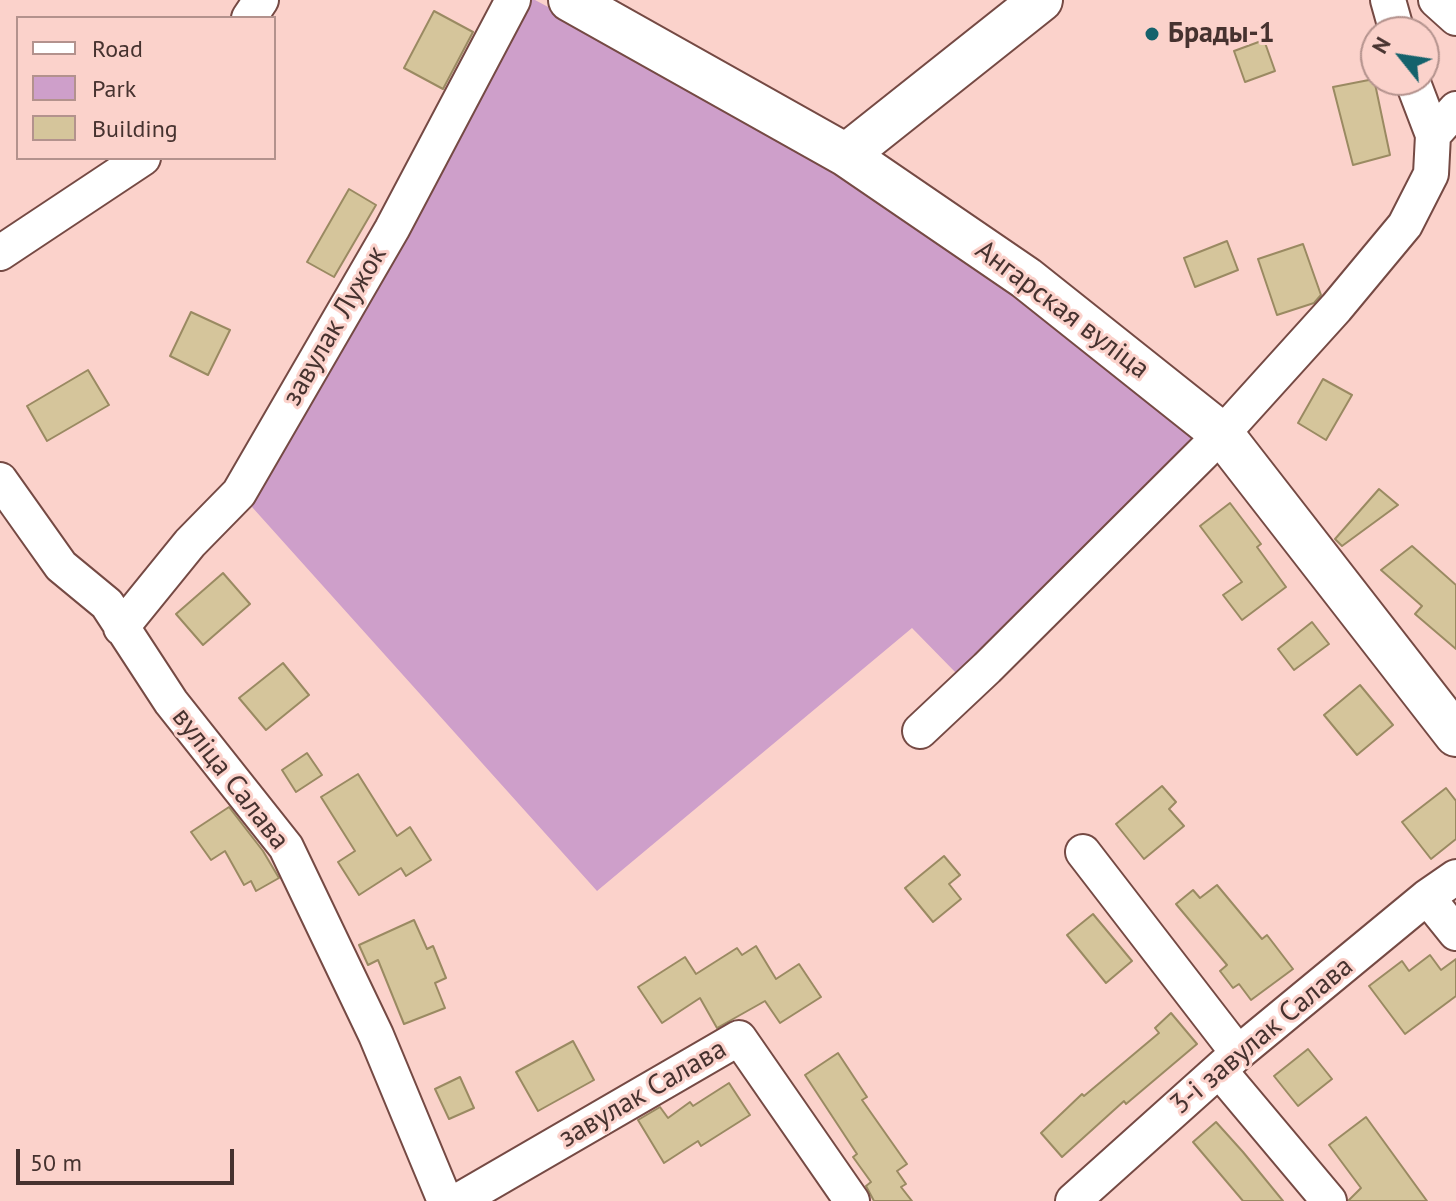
<!DOCTYPE html>
<html>
<head>
<meta charset="utf-8">
<style>
	body { margin:0 }
	#map { position:relative; width:1456px; height:1201px; overflow:hidden; background:#fbd2cb; font-family:"PT Sans",sans-serif }
	canvas { display:block }
	.legend { position:absolute; left:16px; top:16px; width:260px; height:144px; box-sizing:border-box; background:#fbd2cb; border:2px solid #b3928d; margin:0; padding:10px 14px; list-style:none; font-size:24px; color:#46322f }
	.legend li { display:flex; align-items:center; gap:16px; height:40px }
	.legend b { width:40px; border:2px solid #b3928d }
	.north { position:absolute; left:1360px; top:16px; width:80px; height:80px; box-sizing:border-box; background:#fbd2cb; border:2px solid #b3928d; border-radius:50%; rotate:300deg; font-size:22px; font-weight:700; line-height:32px; text-align:center; color:#46322f }
	.north::after { content:''; display:block; margin:auto; width:28px; height:36px; background:#15626c; clip-path:polygon(50% 0,100% 100%,50% 72%,0 100%) }
	.scale { position:absolute; left:16px; top:1149px; width:218px; height:36px; box-sizing:border-box; border:4px solid #46322f; border-top:0; padding-left:10px; font-size:24px; line-height:28px; white-space:nowrap; color:#46322f; -webkit-text-stroke:6px #fbd2cb; paint-order:stroke }
</style>
</head>
<body>
<div id="map">
<canvas width="1456" height="1201"></canvas>
<ul class="legend">
<li><b style="height:10px;background:#fff"></b>Road</li>
<li><b style="height:22px;background:#ce9fca"></b>Park</li>
<li><b style="height:22px;background:#d5c59b"></b>Building</li>
</ul>
<div class="north">N</div>
<div class="scale">50 m</div>
</div>
<script>
const ctx = document.querySelector('canvas').getContext('2d');
ctx.lineJoin = 'round';
function fillPath(path, color) { ctx.fillStyle = color; ctx.fill(path, 'evenodd'); }
function trace(path, color, width, dash) { ctx.strokeStyle = color; ctx.lineWidth = width; ctx.lineCap = dash ? 'butt' : 'round'; ctx.setLineDash(dash || []); ctx.stroke(path); }
function label(font, color, halo, rows, align = 'center') {
  ctx.font = font + ' "PT Sans",sans-serif'; ctx.lineWidth = 6; ctx.setLineDash([]); ctx.textBaseline = 'middle'; ctx.strokeStyle = halo; ctx.fillStyle = color; for (const [text, x, y, turn = 0] of rows) {
    ctx.save(); ctx.translate(x, y); ctx.rotate((+turn || 0) * Math.PI / 180); ctx.textAlign = isNaN(turn) ? turn : align; if (halo) ctx.strokeText(text, 0, 0); ctx.fillText(text, 0, 0); ctx.restore();
  }
}
fillPath(new Path2D(`
	M523,0H535L813,148L931,227L1200,432L958,675L912,628L597,891L252,507Z`), '#ce9fca');
const building = new Path2D(`
	M434,11L473,32L443,89L404,68Z
	M1264,40L1275,71L1245,82L1234,51Z
	M1374,79L1390,155L1353,165L1333,87Z
	M349,189L376,205L334,277L307,262Z
	M1227,241L1238,270L1195,287L1184,258Z
	M1303,244L1321,295L1314,303L1277,315L1258,259Z
	M191,312L230,330L208,375L170,356Z
	M88,370L109,405L47,441L27,406Z
	M1323,379L1352,395L1326,440L1298,423Z
	M1379,489L1398,505L1342,546L1335,539Z
	M1230,503L1261,544L1257,547L1286,587L1242,620L1223,595L1242,582L1200,526Z
	M1412,546L1456,585V649L1415,614L1422,606L1381,570Z
	M223,573L250,604L203,645L176,614Z
	M1312,622L1329,644L1294,670L1278,649Z
	M283,663L309,695L266,730L239,698Z
	M1360,685L1393,725L1357,755L1324,715Z
	M307,753L322,775L296,792L282,770Z
	M358,774L397,836L410,827L431,860L406,876L401,868L359,895L338,862L355,851L321,797Z
	M1162,786L1176,802L1169,809L1184,826L1144,859L1116,824Z
	M1446,788L1456,801V839L1431,859L1402,822Z
	M229,807L263,851L279,878L256,891L251,881L244,885L225,851L211,860L191,832Z
	M944,856L960,875L949,884L961,899L933,922L905,888Z
	M1217,885L1262,939L1267,935L1293,969L1251,1000L1239,984L1233,988L1220,971L1227,965L1176,904L1193,890L1200,898Z
	M1093,914L1132,961L1106,983L1067,935Z
	M414,920L427,949L433,946L446,978L435,983L445,1008L404,1024L378,960L368,965L359,945Z
	M756,946L776,979L799,964L821,997L780,1023L765,1001L717,1028L700,998L662,1023L638,987L685,957L696,974L737,948L742,955Z
	M1430,955L1441,970L1456,959V996L1405,1034L1369,986L1402,961L1409,971Z
	M1171,1013L1197,1044L1126,1104L1124,1101L1062,1157L1041,1133L1082,1094L1084,1096L1159,1033L1155,1028Z
	M573,1041L594,1080L538,1111L516,1072Z
	M1308,1049L1332,1079L1298,1106L1274,1076Z
	M838,1053L867,1097L862,1100L907,1164L897,1171L906,1184L901,1187L912,1201H874L866,1186L871,1182L853,1157L857,1154L805,1075Z
	M460,1077L474,1108L449,1119L435,1089Z
	M729,1083L750,1115L701,1146L698,1141L664,1163L638,1120L660,1107L668,1118L690,1102L693,1106Z
	M1366,1117L1427,1201H1348L1361,1188L1329,1145Z
	M1216,1122L1243,1152L1283,1201H1243L1193,1142Z`);
fillPath(building, '#d5c59b');
trace(building, '#9a8a62', 2);
const minor = new Path2D(`
	M1388,0L1397,32
	M1436,0L1456,18
	M249,18L261,0
	M1433,135L1456,109
	M0,253L143,158
	M0,480L61,566L107,604L171,702L286,847L376,1035L445,1201
	M121,628L190,543L239,493L392,229L513,0
	M920,731L987,668L1222,434L1336,308L1405,225L1431,174L1433,135L1412,80
	M1083,852L1238,1053
	M1427,897L1456,933
	M1219,1070L1329,1201
	M458,1201L739,1038L852,1201
	M1073,1201L1238,1053L1427,897L1456,877`);
const tertiary = new Path2D(`
	M570,0L846,155L1026,278L1222,434L1456,735
	M846,155L1041,0`);
trace(minor, '#754a44', 38);
trace(tertiary, '#754a44', 46);
trace(minor, '#fff', 34);
trace(tertiary, '#fff', 42);
for (const [x, y, r, color] of [
	[1152,34,8,"#15626c"]
]) { const dot = new Path2D(); dot.arc(x, y, r, 0, 2 * Math.PI); ctx.fillStyle = color; ctx.fill(dot); trace(dot, '#fbd2cb', 3); }
label('bold 28px', '#46322f', '#fbd2cb', [
	["Брады-1",1168,34]
], 'left');
label('28px', '#46322f', '#fbd2cb', [
	["Ангарская вуліца",1062,310,37],
	["завулак Лужок",335,326,-60],
	["вуліца Салава",230,779,52],
	["3-і завулак Салава",1262,1036,-40],
	["завулак Салава",643,1094,-30]
]);
</script>
</body>
</html>
